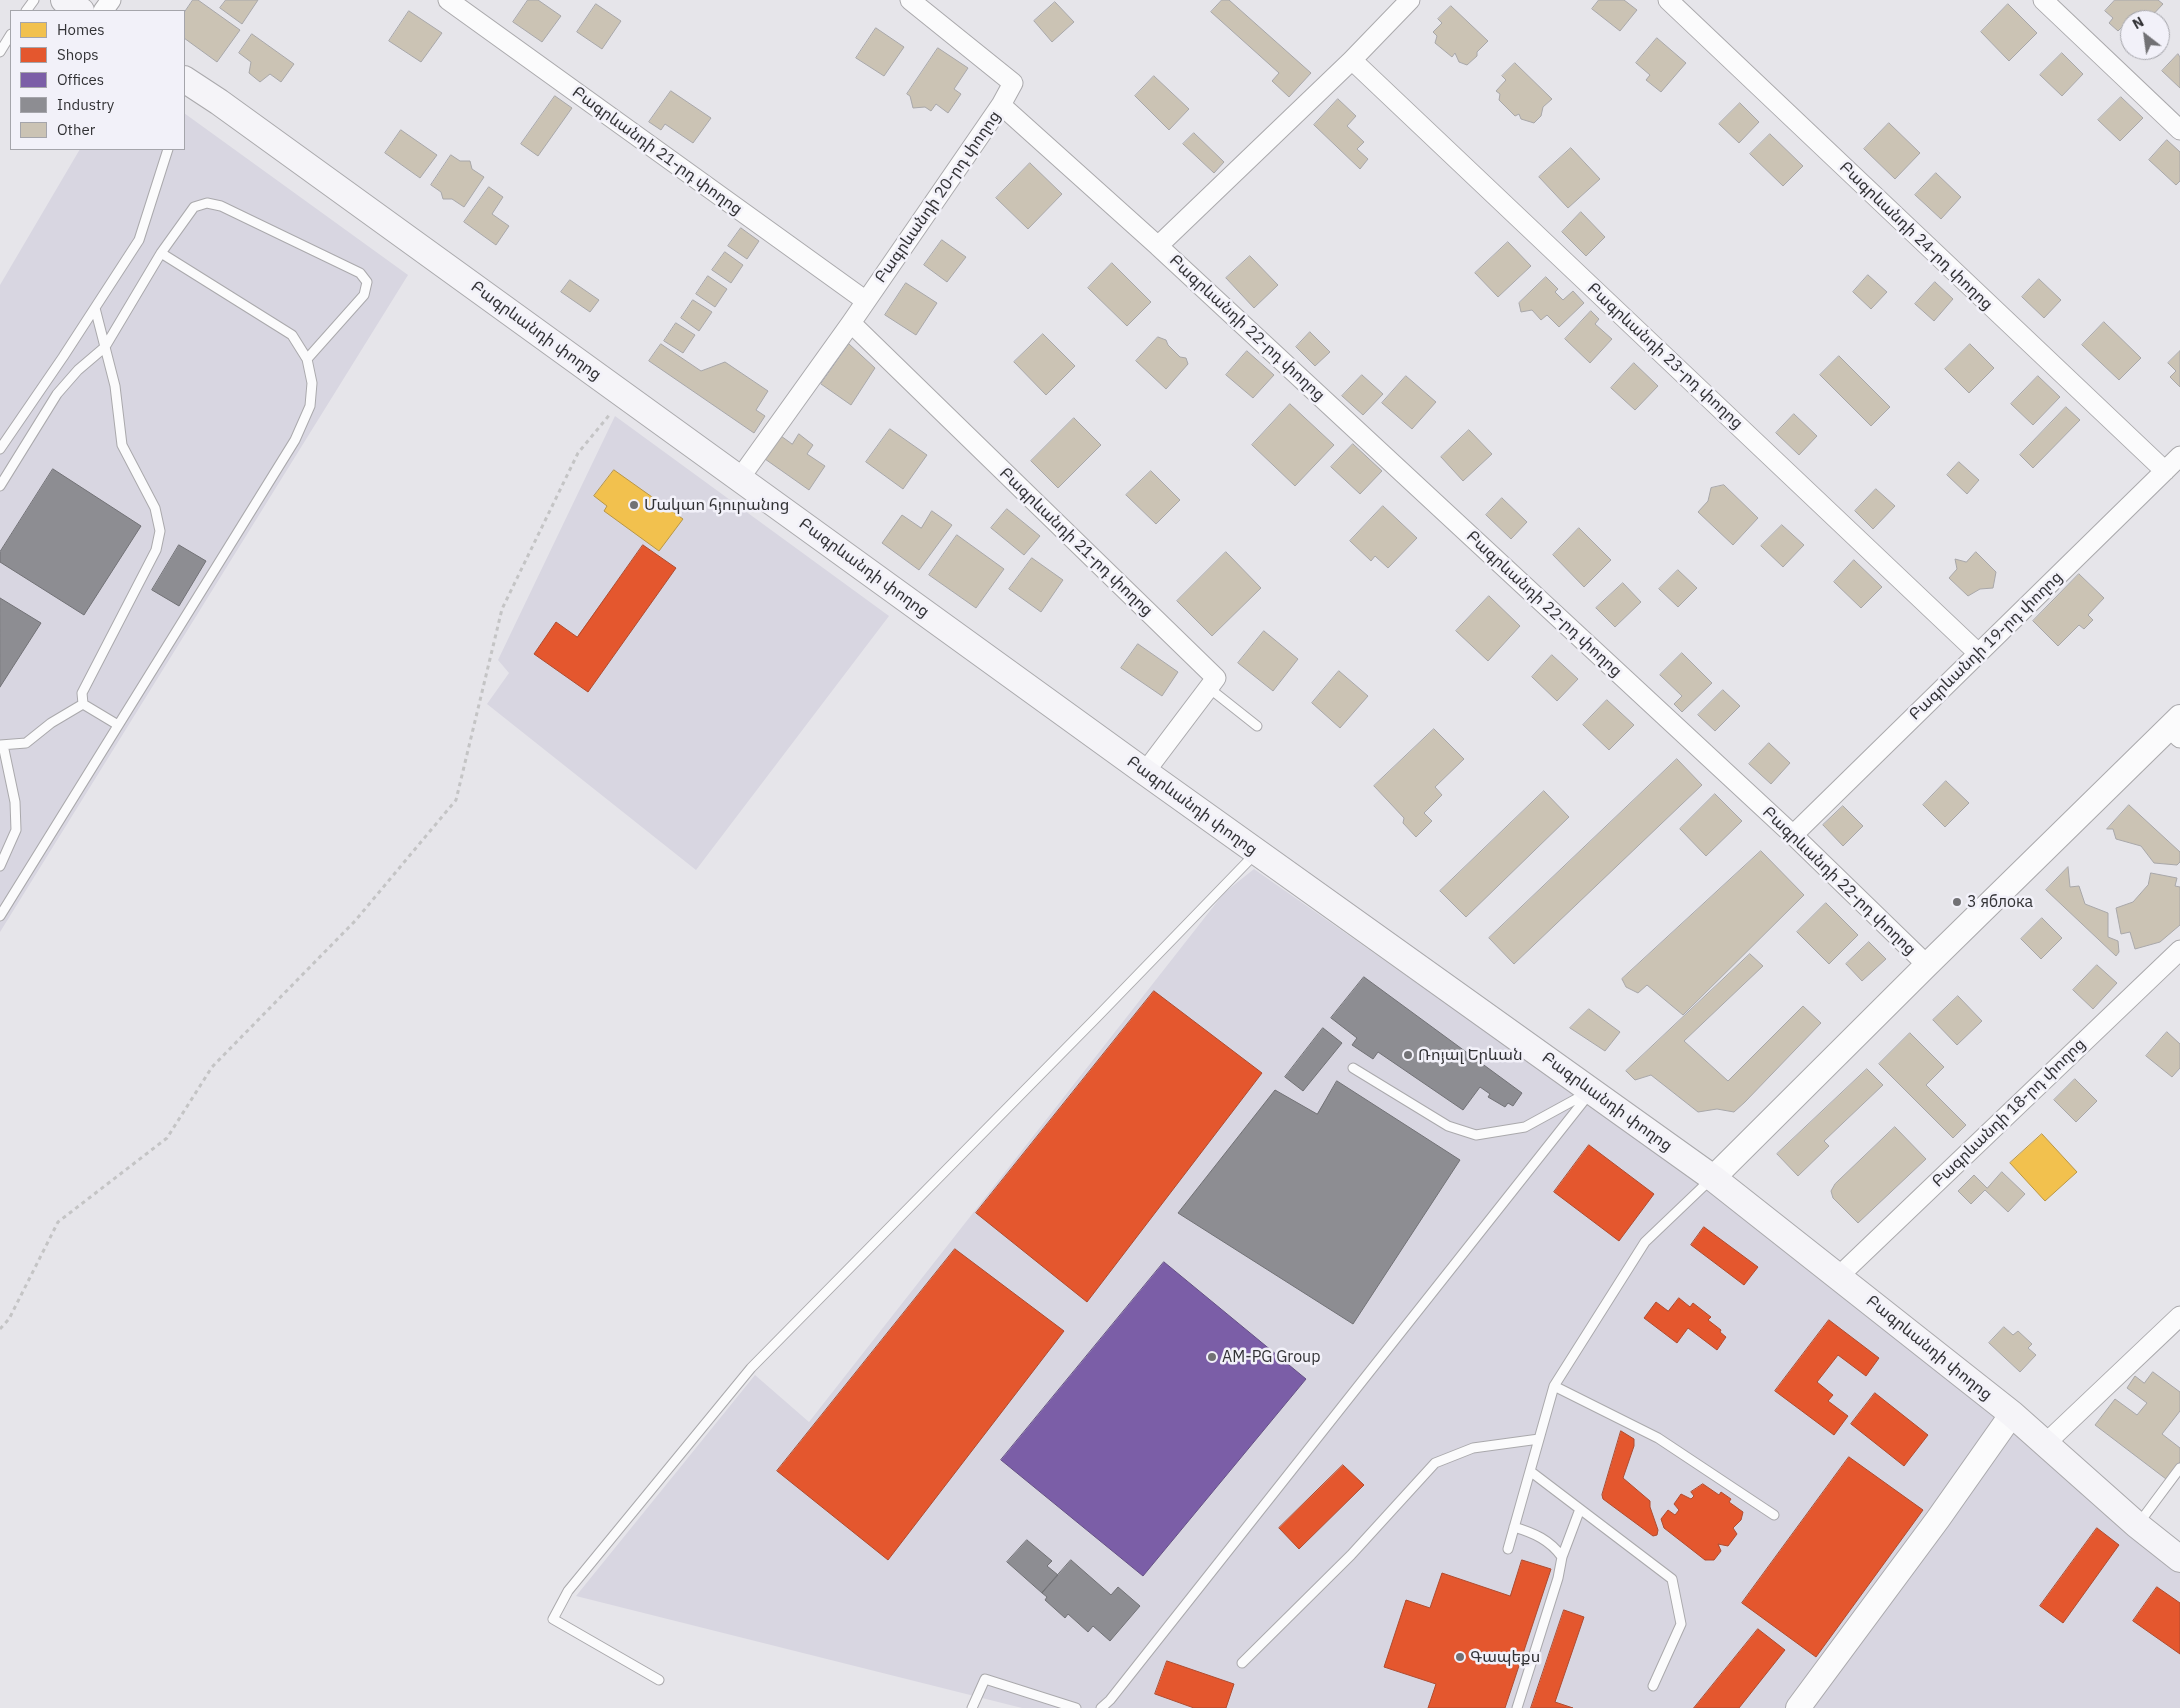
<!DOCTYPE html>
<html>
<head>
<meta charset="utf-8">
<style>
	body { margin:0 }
	#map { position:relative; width:2180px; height:1708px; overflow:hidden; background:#e6e5ea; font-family:"IBM Plex Sans",sans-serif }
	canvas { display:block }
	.legend { position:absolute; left:10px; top:10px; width:175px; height:140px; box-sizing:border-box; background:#f2f1f9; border:1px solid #a5a5ab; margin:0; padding:6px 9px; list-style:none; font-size:15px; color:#323235 }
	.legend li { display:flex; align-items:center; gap:10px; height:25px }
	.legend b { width:25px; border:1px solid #a5a5ab }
	.north { position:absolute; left:2120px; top:10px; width:50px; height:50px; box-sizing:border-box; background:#f2f1f9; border:1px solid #a5a5ab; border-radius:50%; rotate:330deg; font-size:14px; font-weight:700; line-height:20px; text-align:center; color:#323235 }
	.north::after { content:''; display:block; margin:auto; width:18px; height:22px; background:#717174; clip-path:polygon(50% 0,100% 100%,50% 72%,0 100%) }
</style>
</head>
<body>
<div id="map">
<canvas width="2180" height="1708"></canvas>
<ul class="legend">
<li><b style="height:14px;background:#f2c14e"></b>Homes</li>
<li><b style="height:14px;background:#e4572e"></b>Shops</li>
<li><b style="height:14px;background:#7b5ea7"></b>Offices</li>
<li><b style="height:14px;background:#8d8d92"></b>Industry</li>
<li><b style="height:14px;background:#cbc3b4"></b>Other</li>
</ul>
<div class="north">N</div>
</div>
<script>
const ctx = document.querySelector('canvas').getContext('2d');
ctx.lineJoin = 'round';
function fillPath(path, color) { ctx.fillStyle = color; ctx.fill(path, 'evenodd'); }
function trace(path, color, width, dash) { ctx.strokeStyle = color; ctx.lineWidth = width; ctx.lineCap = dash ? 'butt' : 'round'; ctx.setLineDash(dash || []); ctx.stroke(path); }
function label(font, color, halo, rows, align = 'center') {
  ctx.font = font + ' "IBM Plex Sans","Noto Sans Armenian",sans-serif'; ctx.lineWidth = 5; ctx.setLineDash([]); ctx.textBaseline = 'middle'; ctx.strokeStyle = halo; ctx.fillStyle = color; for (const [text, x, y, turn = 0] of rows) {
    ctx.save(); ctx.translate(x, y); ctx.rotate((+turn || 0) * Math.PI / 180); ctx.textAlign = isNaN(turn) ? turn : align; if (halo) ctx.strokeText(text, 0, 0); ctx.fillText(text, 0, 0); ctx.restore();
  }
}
fillPath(new Path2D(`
	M184,113L408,275L0,932V285L80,149H184Z
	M615,416L889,616L696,870L487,704L509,673L498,660Z
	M1254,869L1678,1166L2180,1562V1708H1022L576,1596L755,1375L809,1422L1224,893Z`), '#d8d6e1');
const homes = new Path2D(`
	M614,470L683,519L659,551L604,511L607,506L594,496Z
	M2042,1134L2077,1172L2045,1201L2010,1163Z`);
fillPath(homes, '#f2c14e');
trace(homes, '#b89646', 1);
const shops = new Path2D(`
	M643,545L676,568L588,692L534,654L556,622L577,637Z
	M1154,991L1262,1073L1087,1302L976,1213Z
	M1589,1145L1654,1194L1619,1241L1554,1192Z
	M1704,1227L1758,1267L1744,1285L1691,1245Z
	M955,1249L1064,1331L888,1560L777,1471Z
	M1679,1298L1690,1307L1693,1303L1711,1317L1708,1320L1721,1330L1720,1332L1726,1337L1717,1350L1688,1328L1677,1343L1644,1318L1656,1302L1668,1311Z
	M1829,1320L1879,1358L1866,1376L1838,1355L1817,1382L1833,1395L1828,1401L1848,1416L1834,1435L1775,1391Z
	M1875,1393L1928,1435L1904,1466L1851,1424Z
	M1621,1431L1634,1439V1446L1623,1478L1650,1501V1507L1658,1530L1657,1535L1653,1536L1603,1499L1602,1495Z
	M1849,1457L1923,1510L1816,1657L1742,1603Z
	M1343,1465L1364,1485L1299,1549L1279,1528Z
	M1703,1484L1719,1495L1721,1492L1731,1499L1729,1502L1743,1512L1741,1520L1733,1528L1737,1534L1728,1546L1718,1544L1721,1551L1714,1560H1705L1664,1528L1661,1519L1668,1510L1675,1515L1679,1510L1674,1504L1681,1494L1691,1499L1694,1496L1691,1492Z
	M2097,1528L2119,1545L2063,1623L2040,1606Z
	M1522,1560L1551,1569L1505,1708H1428L1436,1684L1384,1667L1406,1600L1430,1608L1442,1573L1510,1596Z
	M2157,1587L2180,1603V1654L2133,1621Z
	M1564,1610L1584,1617L1555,1702L1573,1708H1531Z
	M1758,1629L1785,1650L1739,1708H1694Z
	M1167,1661L1234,1684L1226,1708H1194L1155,1694Z`);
fillPath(shops, '#e4572e');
trace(shops, '#af4c30', 1);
const offices = new Path2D(`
	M1164,1262L1306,1379L1143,1576L1001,1460Z`);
fillPath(offices, '#7b5ea7');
trace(offices, '#655185', 1);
const industry = new Path2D(`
	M53,469L141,526L84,615L0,562V552Z
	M179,545L206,561L179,606L152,590Z
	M0,598L41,623L0,687Z
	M1364,977L1522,1093L1513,1106L1508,1103L1505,1107L1488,1097L1490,1094L1480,1087L1463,1110L1378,1052L1373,1059L1352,1045L1357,1038L1331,1018Z
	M1323,1028L1342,1043L1303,1091L1285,1077Z
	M1337,1081L1460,1160L1353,1324L1178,1213L1275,1090L1317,1114Z
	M1027,1540L1052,1561L1047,1566L1058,1575L1042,1593L1007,1562Z
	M1071,1560L1111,1595L1118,1587L1140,1606L1110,1641L1093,1626L1088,1632L1068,1614L1065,1618L1045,1600L1047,1597L1042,1593Z`);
fillPath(industry, '#8d8d92');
trace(industry, '#727276', 1);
const building = new Path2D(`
	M193,0H198L240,30L217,62L184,38V13Z
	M226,0H258L242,24L220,8Z
	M528,0H538L561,16L542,42L513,22Z
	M1222,0H1229L1311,73L1289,97L1272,81L1279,73L1211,12Z
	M1599,0H1624L1637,10L1620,31L1592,9Z
	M2115,0H2158L2163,4L2148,20H2130V33L2123,26L2118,31L2109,23L2113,18L2105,11Z
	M1055,2L1074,22L1052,42L1034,21Z
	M596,4L621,21L602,49L577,32Z
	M2008,4L2037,33L2009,61L1981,32Z
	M1451,6L1488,41L1477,52V56L1467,65L1459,62L1455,53L1452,57L1435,43L1437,36L1433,32L1442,23L1438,19Z
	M409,11L442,33L421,62L389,41Z
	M876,28L904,47L884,76L856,58Z
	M252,34L294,64L281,82L270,74L260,82L249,73L251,62L239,53Z
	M1657,38L1686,63L1661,92L1646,80L1650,75L1636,63Z
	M938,48L968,68L954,89L961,94L948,113L936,104L931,111L925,107L913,108L910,96L907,94Z
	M2062,53L2083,74L2062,96L2040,75Z
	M2178,54L2180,57V88L2162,71Z
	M1515,63L1552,99L1543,107L1541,116L1534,123L1521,119L1519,114L1515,116L1499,100L1500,94L1496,91L1506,80L1502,76Z
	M1154,76L1189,109L1169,130L1135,96Z
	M671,91L711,118L693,143L665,124L661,130L649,122Z
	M555,96L572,108L538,156L521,144Z
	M2121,97L2143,118L2120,141L2098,120Z
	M1338,99L1356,116L1347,126L1364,142L1357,149L1368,159L1360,169L1314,125Z
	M1740,103L1759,122L1739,143L1719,124Z
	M1889,123L1920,153L1895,179L1864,149Z
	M401,130L437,155L420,178L385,153Z
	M1194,133L1224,162L1214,173L1183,144Z
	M1770,134L1803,166L1783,186L1750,154Z
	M2167,140L2180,152V181L2176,185L2149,160Z
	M1571,148L1600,179L1568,208L1539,177Z
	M451,155L460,161H470L472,169L484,177L464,207L452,199H443L441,192L431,185Z
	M1030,163L1062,194L1028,229L996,198Z
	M1936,173L1961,197L1941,219L1915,195Z
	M489,187L503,197L492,214L509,226L496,245L464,222Z
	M1581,212L1605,237L1586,256L1562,232Z
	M741,228L759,241L747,259L728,246Z
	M942,240L966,257L947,282L924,265Z
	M1508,242L1531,266L1498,297L1475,273Z
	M725,252L743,265L731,283L712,270Z
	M1250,256L1278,285L1254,308L1226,278Z
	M1112,263L1151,302L1127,326L1088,288Z
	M1868,275L1887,292L1871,309L1853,292Z
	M708,276L727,289L715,307L696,294Z
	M1546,277L1558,289L1555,292L1563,300L1573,291L1584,303L1559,327L1547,315L1541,320L1532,310L1521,312L1519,303Z
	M2039,279L2061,300L2044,318L2022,297Z
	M570,280L599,300L590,312L561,292Z
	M1935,282L1953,299L1934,321L1915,304Z
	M906,283L937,303L916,335L885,315Z
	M693,300L712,312L699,331L681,318Z
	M1591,311L1599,319L1595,324L1612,339L1590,363L1565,339Z
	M2104,322L2141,358L2119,380L2082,345Z
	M676,323L695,335L683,353L664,341Z
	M1310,332L1330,352L1315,366L1296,347Z
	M1043,334L1075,366L1046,395L1014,362Z
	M1158,337L1166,340L1168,345L1180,357L1186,358L1188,364L1166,389L1136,361Z
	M661,344L701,371L725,362L768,391L756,410L765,416L754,433L649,361Z
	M849,344L875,368L851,405L821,384Z
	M1970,344L1994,368L1969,393L1945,369Z
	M1247,351L1274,375L1253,398L1226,375Z
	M2180,351V387L2170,377L2176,371L2168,363Z
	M1839,356L1890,407L1871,426L1820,375Z
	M1634,363L1658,386L1635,410L1611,388Z
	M1362,375L1383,394L1363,415L1342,396Z
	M1406,376L1436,402L1412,429L1382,403Z
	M2038,376L2060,397L2033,425L2011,404Z
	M1290,404L1334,445L1295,486L1252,445Z
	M2066,407L2080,420L2033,468L2020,455Z
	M1794,414L1817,436L1799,455L1776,433Z
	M1074,418L1101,445L1058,488L1031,461Z
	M890,429L927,455L903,489L866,462Z
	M1469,430L1492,454L1463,481L1441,457Z
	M799,434L813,445L807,454L825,466L809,490L765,459L781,436L792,444Z
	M1353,444L1382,471L1360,494L1331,467Z
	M1959,462L1979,480L1967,494L1947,475Z
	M1151,471L1180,500L1156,524L1126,495Z
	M1724,485L1758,518L1733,545L1698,512L1708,501L1711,488Z
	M1876,489L1895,506L1873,529L1855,511Z
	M1502,498L1527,522L1511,539L1486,515Z
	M1383,506L1417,538L1388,568L1375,556L1371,561L1350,541Z
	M1007,509L1040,536L1024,555L991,528Z
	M932,511L952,525L919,570L882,543L902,515L921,528Z
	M1782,525L1804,545L1783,567L1761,546Z
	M1579,528L1611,560L1584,587L1553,555Z
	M957,535L1004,569L976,608L929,575Z
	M1226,552L1261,588L1212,636L1177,601Z
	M1976,552L1996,572L1993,588L1980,589L1968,596L1949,578L1957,569L1955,559L1966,562Z
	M1032,558L1063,580L1041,612L1009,589Z
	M1854,560L1882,587L1861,608L1834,582Z
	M1678,570L1697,588L1678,607L1659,589Z
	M2079,574L2104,598L2088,615L2093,620L2084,629L2079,625L2058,646L2033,621Z
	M1623,583L1641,602L1615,627L1596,608Z
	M1489,596L1520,626L1488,661L1456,631Z
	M1264,631L1298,659L1273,691L1238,663Z
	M1138,644L1178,672L1162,696L1121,668Z
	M1682,653L1712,683L1682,712L1674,704L1682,696L1660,675Z
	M1552,655L1578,679L1557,701L1532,677Z
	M1339,671L1368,696L1340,728L1312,703Z
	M1723,690L1740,706L1715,731L1698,715Z
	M1607,700L1634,725L1609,750L1583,725Z
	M1434,729L1464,759L1435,787L1442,795L1424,813L1432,821L1416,837L1403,823L1404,818L1374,786Z
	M1769,743L1790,763L1771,784L1749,764Z
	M1677,759L1702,785L1514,964L1489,938Z
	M1946,781L1969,803L1945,827L1923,805Z
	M1544,791L1569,817L1466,917L1440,891Z
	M1715,794L1742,821L1706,856L1680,829Z
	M2129,805L2180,852V862L2177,865L2154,863L2141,846L2116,839L2113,829H2107Z
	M1843,806L1863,826L1843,846L1823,825Z
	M1761,851L1804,895L1683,1015L1647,985L1638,993L1626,987L1622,979Z
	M2068,867L2070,887L2079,886L2085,904L2108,913V937L2118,941L2119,952L2116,956L2046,890Z
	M2151,873L2177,878L2175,886L2180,887V925L2160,942L2135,949L2130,932L2121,934L2116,908L2133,902L2148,885Z
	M1826,903L1858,935L1829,964L1797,932Z
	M2042,918L2062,938L2041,959L2021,939Z
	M1869,942L1886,959L1862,981L1846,964Z
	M1750,954L1763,966L1684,1041L1728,1081L1803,1006L1821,1023L1745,1102L1734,1112L1717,1109L1698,1112L1651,1075L1635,1080L1626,1071Z
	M2097,965L2117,983L2093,1009L2073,990Z
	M1958,996L1982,1021L1957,1045L1933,1020Z
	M1589,1009L1620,1032L1605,1051L1570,1028Z
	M2167,1032L2180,1044V1068L2172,1077L2146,1056Z
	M1910,1033L1944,1067L1926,1085L1966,1125L1953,1138L1879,1064Z
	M1867,1069L1883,1085L1824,1141L1829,1146L1798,1176L1777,1154Z
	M2075,1079L2097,1101L2076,1122L2054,1100Z
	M1895,1127L1926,1159L1858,1223L1833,1198L1831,1191L1835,1184Z
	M2002,1172L2025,1194L2008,1212L1985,1190L1971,1204L1958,1191L1974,1175L1987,1188Z
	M2004,1327L2013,1335L2018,1331L2032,1344L2028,1348L2036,1355L2020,1372L1989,1343Z
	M2153,1372L2180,1392V1411L2162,1434L2180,1448V1462L2166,1479L2095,1425L2115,1399L2137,1415L2147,1403L2127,1388L2135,1376L2144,1383Z`);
fillPath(building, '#cbc3b4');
trace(building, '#a8a7a9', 1);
const service = new Path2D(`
	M26,11L34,0
	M0,52L11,34
	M95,308L115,386L122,445L155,508L160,531L156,550L82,693L83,704L118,725
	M0,449L63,357L139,240L168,149
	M0,486L57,394L78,370L105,347L161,253
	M1209,688L1257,726
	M0,745L26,743L51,723L83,704
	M0,866L16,830L15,802L3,745
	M0,916L295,440L310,406L312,383L307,359L292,335L161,253L194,207L207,203L221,206L360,273L367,282L364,295L307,359
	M1353,1068L1448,1126L1476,1135L1525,1127L1589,1092
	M1554,1386L1658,1438L1774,1515
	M1530,1471L1672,1579L1681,1624L1653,1686
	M2139,1523L2180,1468
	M1514,1527C1534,1533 1550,1540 1562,1557L1558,1578L1517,1708
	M1508,1549L1554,1386L1645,1242L1710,1180
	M1562,1557L1580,1509
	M1242,1663L1351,1555L1435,1463L1473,1448L1539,1439
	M659,1680L553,1619L568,1591L751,1368L1097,1017L1255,854
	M972,1708L985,1679L1076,1708
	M1101,1708L1110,1700L1590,1093`);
const minor = new Path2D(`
	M448,0L866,301
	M910,0L1013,83L1001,105
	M1668,0L2165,471
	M2043,0L2180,130
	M103,11L111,0
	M1352,60L1978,653
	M1158,246L1793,835L1927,965
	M851,323L1216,678L1145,772
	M740,478L851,323L1001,105L1158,246L1352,60L1410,0
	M2169,727L2180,738
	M1793,835L2180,456
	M1839,1276L2180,950
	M2045,1444L2180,1316`);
const tertiary = new Path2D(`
	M1713,1178L1927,965L2180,717
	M1798,1708L1938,1519L2012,1414`);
const secondary = new Path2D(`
	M64,0L81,11
	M184,79L219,102L1145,772L1713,1178L2012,1414L2137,1525L2180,1559`);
trace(service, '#aaa9ac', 11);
trace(minor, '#aaa9ac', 21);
trace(tertiary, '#aaa9ac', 26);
trace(secondary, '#aaa9ac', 28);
trace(new Path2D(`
	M0,1329L9,1319L58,1222L167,1138L212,1067L355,921L456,800L502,609L578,453L611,413`), '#c4c4c5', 3, [4, 4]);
trace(service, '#fbfbfc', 9);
trace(minor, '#fbfbfc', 19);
trace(tertiary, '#fbfbfc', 24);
trace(secondary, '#f5f4f8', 26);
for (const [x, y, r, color] of [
	[634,505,5,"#717174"],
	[1957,902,5,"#717174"],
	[1408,1055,5,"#717174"],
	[1212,1357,5,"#717174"],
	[1460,1657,5,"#717174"]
]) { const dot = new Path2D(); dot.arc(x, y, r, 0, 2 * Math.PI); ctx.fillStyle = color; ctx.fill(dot); trace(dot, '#f2f1f9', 2); }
label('16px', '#323235', '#f2f1f9', [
	["Բագրևանդի 21-րդ փողոց",657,151,36],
	["Բագրևանդի 20-րդ փողոց",938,197,-55],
	["Բագրևանդի 24-րդ փողոց",1916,236,44],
	["Բագրևանդի 22-րդ փողոց",1247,328,43],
	["Բագրևանդի փողոց",536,331,36],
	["Բագրևանդի 23-րդ փողոց",1665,356,43],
	["Բագրևանդի 21-րդ փողոց",1076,542,44],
	["Բագրևանդի փողոց",864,568,36],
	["Բագրևանդի 22-րդ փողոց",1544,604,43],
	["Բագրևանդի 19-րդ փողոց",1986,646,-44],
	["Բագրևանդի փողոց",1192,806,36],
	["Բագրևանդի 22-րդ փողոց",1839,881,44],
	["Բագրևանդի փողոց",1607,1102,36],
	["Բագրևանդի 18-րդ փողոց",2009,1113,-44],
	["Բագրևանդի փողոց",1929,1348,39]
]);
label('16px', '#323235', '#f2f1f9', [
	["Մակաո հյուրանոց",644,505],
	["3 яблока",1967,902],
	["Ռոյալ Երևան",1418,1055],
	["AM-PG Group",1222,1357],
	["Գապեքս",1470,1657]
], 'left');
</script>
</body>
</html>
